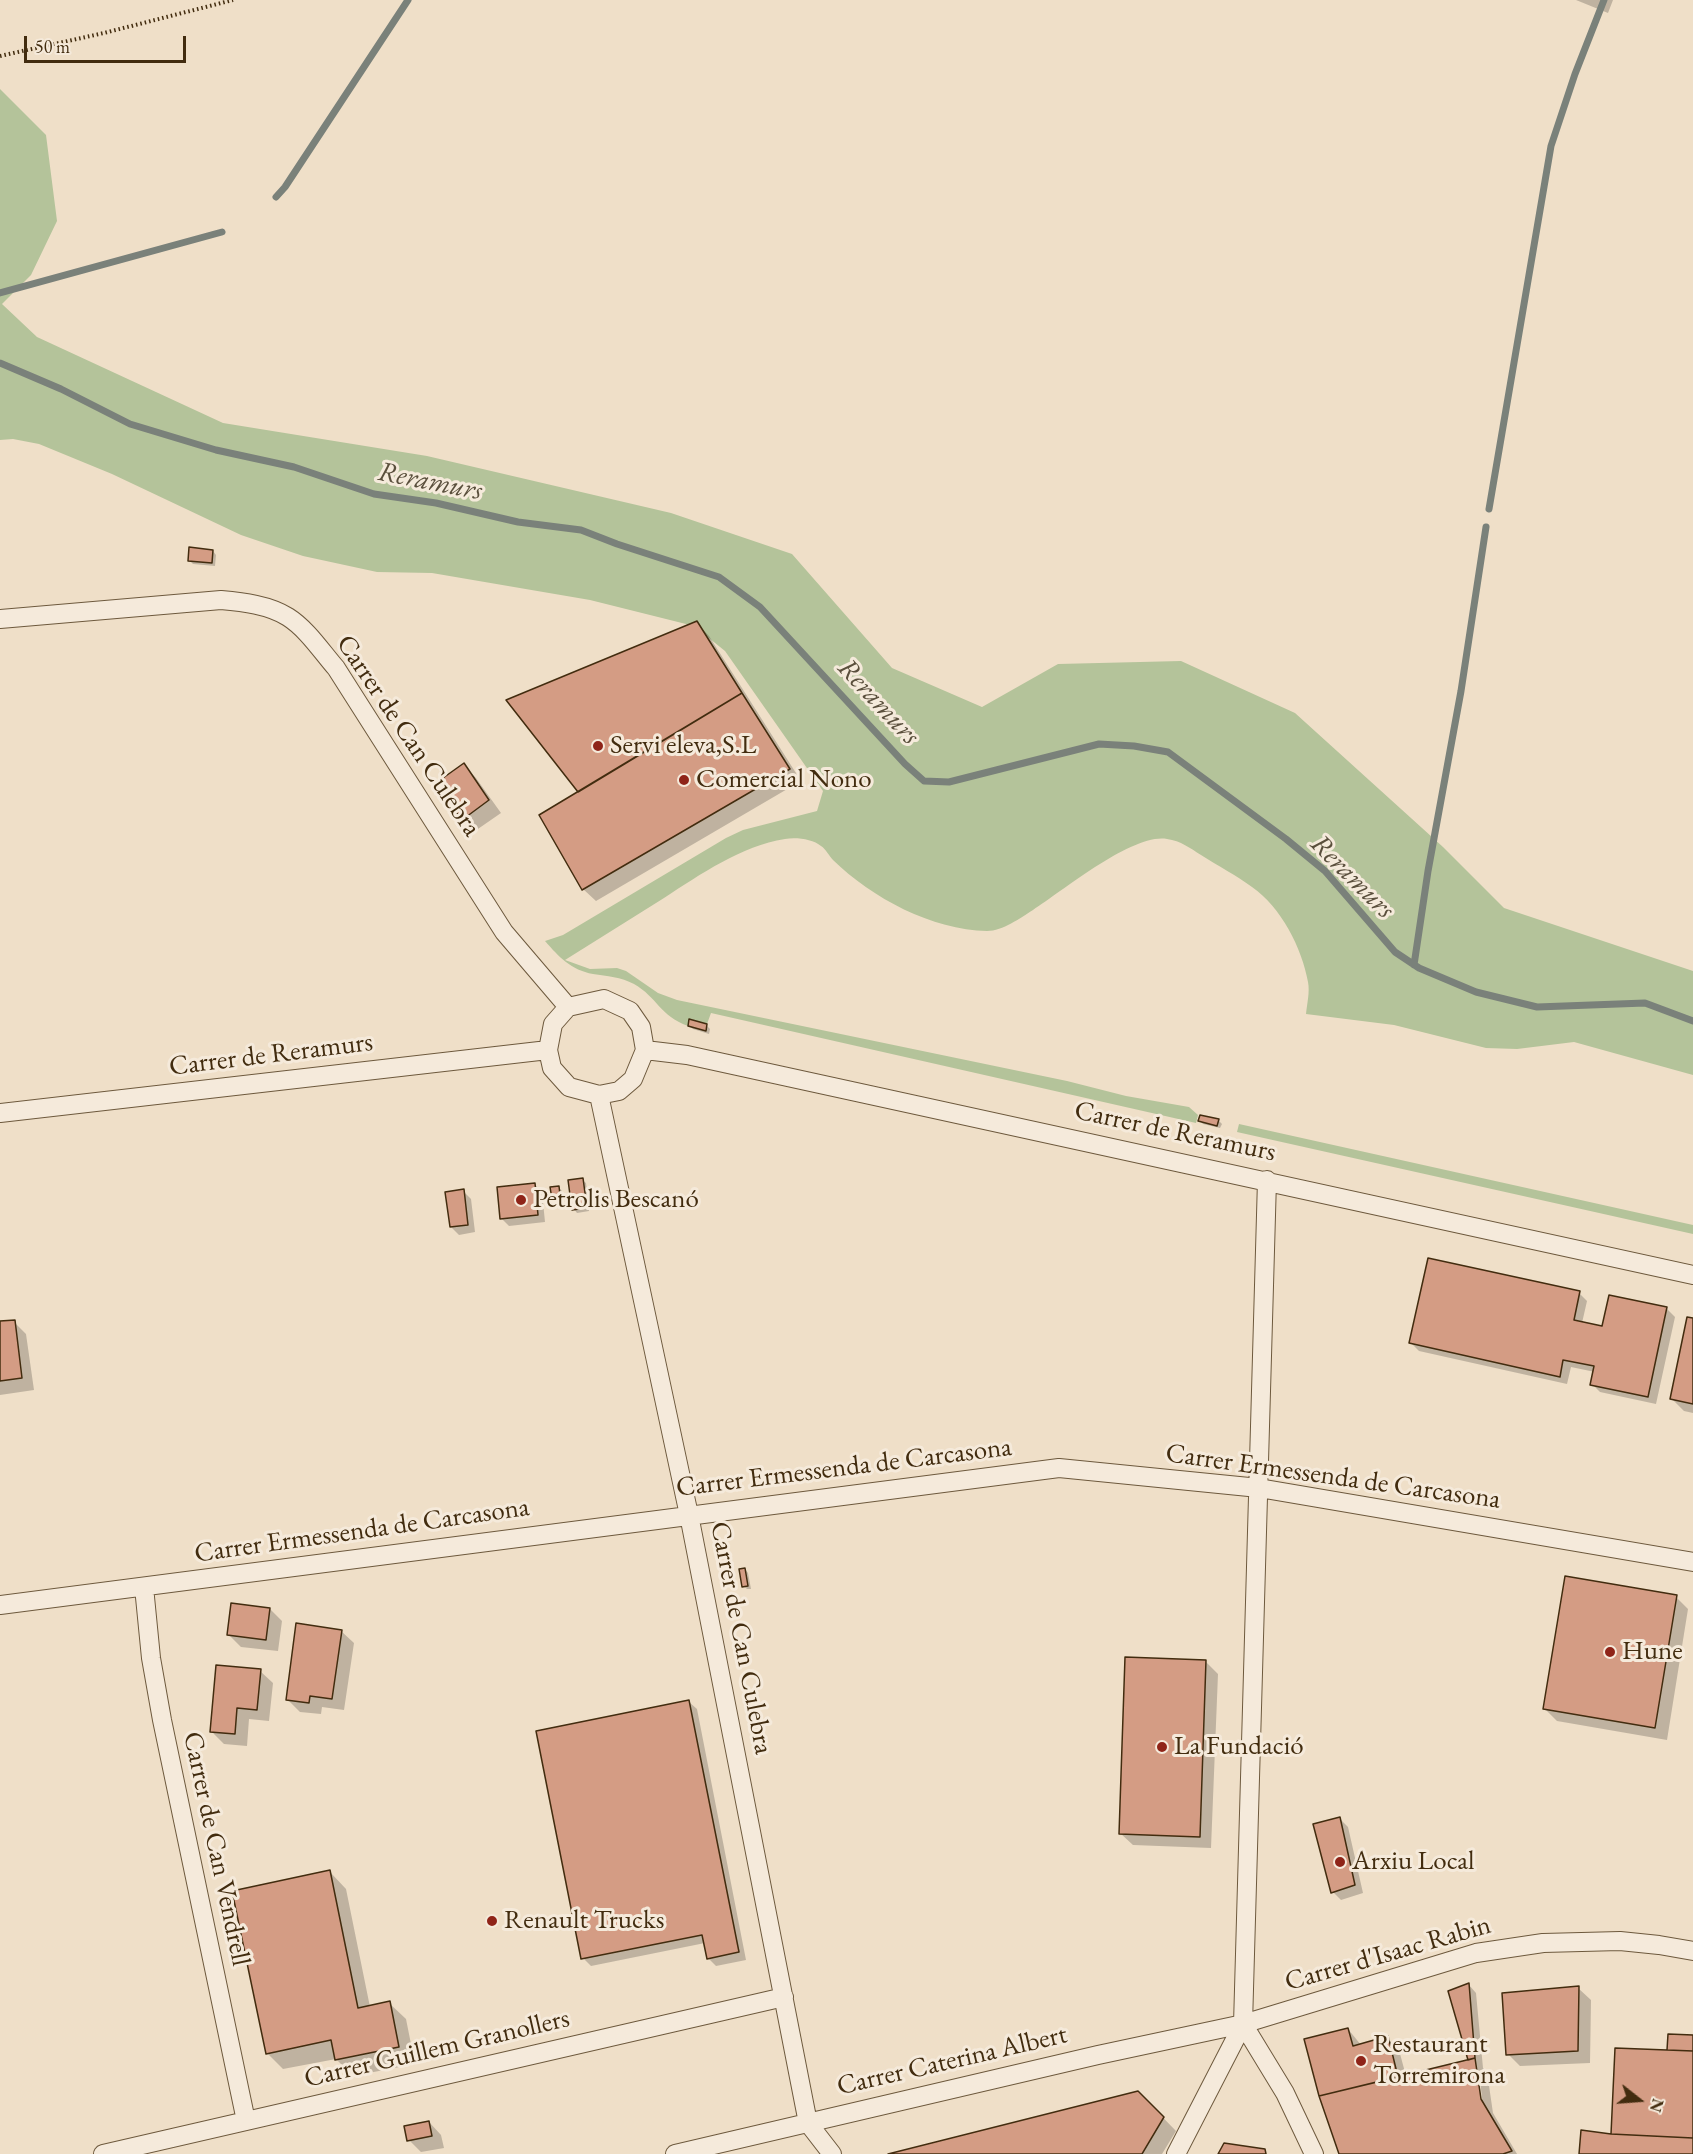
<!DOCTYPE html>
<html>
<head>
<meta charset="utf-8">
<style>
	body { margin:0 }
	#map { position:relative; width:1693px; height:2154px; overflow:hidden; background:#efdfc8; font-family:"EB Garamond",serif }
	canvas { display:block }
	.north { position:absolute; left:1609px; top:2070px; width:60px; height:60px; -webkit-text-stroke:4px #f5eadb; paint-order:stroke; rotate:107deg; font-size:16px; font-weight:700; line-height:24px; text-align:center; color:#422c0f }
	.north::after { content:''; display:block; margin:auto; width:21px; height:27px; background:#422c0f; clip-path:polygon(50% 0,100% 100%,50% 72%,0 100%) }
	.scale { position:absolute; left:24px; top:36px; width:162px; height:27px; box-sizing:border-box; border:3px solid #422c0f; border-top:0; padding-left:8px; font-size:18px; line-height:21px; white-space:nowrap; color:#422c0f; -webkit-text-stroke:4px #f5eadb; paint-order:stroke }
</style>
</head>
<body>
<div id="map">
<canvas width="1693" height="2154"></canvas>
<div class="north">N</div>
<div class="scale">50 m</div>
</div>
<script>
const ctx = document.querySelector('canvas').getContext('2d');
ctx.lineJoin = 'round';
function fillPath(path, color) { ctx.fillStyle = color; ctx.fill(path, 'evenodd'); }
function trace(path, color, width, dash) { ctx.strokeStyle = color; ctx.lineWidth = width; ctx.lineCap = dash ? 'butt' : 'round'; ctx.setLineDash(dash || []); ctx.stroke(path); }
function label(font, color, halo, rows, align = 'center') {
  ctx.font = font + ' "EB Garamond",serif'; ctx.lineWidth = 6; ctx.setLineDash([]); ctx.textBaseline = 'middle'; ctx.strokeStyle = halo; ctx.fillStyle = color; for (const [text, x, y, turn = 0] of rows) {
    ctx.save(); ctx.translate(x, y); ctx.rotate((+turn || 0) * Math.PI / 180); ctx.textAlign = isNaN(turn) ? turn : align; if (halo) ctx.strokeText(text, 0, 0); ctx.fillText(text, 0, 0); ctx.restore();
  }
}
fillPath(new Path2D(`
	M0,89L46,135L57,221L31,275L2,304L37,337L223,423L427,456L671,513L792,554L892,668L982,707L1058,664L1181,661L1295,713L1443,847L1504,908L1693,971V1075L1574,1042L1517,1049L1486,1048L1394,1025L1306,1014C1307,1004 1310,992 1308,982C1302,948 1281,907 1252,887C1236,875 1218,866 1201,855C1190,848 1181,841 1167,839C1133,833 1064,890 1033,910C1020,918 1003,931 987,931C932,930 872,898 833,860C829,856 826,849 821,846C813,839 796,837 785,839C741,846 701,874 664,898C631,919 598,939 565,960L590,969L617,968L626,971L658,993L677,1000L1067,1081L1126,1096L1189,1107L1198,1115L1196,1123L711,1013L707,1024L690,1019L688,1026C660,1016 657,997 634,984C621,977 607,976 593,974C571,970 559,957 545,941L563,935L726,838L743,830L817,811L823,791L725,651L694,626L590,600L432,573L377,572L303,556L241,535L112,474L39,444L13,439L0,440Z
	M1239,1124L1693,1225V1234L1237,1132Z`), '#b4c39a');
fillPath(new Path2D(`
	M1576,0H1613L1608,13Z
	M213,551L216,555L215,566L193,564L189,560Z
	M697,623L709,636L801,781L596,901L583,889L580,792Z
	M464,765L476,778L501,813L475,831L463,819Z
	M689,1026H707L710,1029L709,1034L693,1029Z
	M1218,1120L1222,1124L1220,1128L1203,1124L1200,1121Z
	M582,1180L586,1183L589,1211L577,1213L574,1209Z
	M534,1184L542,1192L545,1222L509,1226L501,1218Z
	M558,1187L562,1191L564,1207L558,1208L554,1205Z
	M463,1191L471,1199L475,1232L459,1235L451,1227Z
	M1579,1293L1587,1301L1582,1323L1604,1328L1667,1309L1675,1317L1656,1404L1600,1392L1592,1384L1595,1372L1571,1367L1567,1384L1419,1351L1411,1343Z
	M1693,1320V1413L1684,1411L1671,1398Z
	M0,1322H14L26,1334L34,1390L0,1395Z
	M745,1569L748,1573L751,1589H747L744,1586Z
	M1676,1597L1688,1609L1667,1740L1557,1721L1545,1709Z
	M270,1609L282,1621L278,1651L241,1647L229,1635Z
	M341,1631L354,1643L344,1710L322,1707L321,1714L300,1712L287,1699Z
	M1205,1661L1218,1674L1211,1848L1133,1845L1120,1833Z
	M260,1671L273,1683L269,1721L249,1719L247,1746L224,1744L211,1731Z
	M689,1702L697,1709L746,1960L716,1966L708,1958L705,1943L591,1966L583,1958Z
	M1340,1819L1348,1827L1363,1893L1341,1900L1333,1892Z
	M330,1872L346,1889L370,2007L389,2003L406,2019L415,2064L353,2076L336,2059L283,2069L267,2053Z
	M1469,1985L1476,1993L1483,2068L1487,2072L1493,2113L1517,2154H1340L1348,2029L1361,2045L1387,2038L1399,2050L1406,2076L1471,2061ZM1476,2072H1479L1483,2106L1480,2107Z
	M1578,1988L1591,2000L1590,2063L1520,2066L1508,2054Z
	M1138,2092L1176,2131L1162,2154H895Z
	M429,2122L441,2135L444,2148L421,2152L409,2140Z`), '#0003');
trace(new Path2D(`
	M276,197L285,187L408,0
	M0,293L222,232
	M0,363L61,389L130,424L216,450L294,467L374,494L436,503L518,522L581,530L617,544L719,577L760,607L905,764L924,781L949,782L1099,744L1134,746L1168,752L1286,839L1325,871L1395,952L1419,968L1476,992L1537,1007L1645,1003L1693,1021
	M1489,509L1551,146L1575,74L1604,0
	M1414,965L1428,871L1461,691L1486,527`), '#7a817a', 7);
const building = new Path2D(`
	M189,547L213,550L212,563L188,561Z
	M697,621L742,693L578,792L506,700Z
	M742,693L790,769L582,890L539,815Z
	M464,763L489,800L462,820L436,783Z
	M689,1019L707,1024L706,1031L688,1026Z
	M1200,1115L1219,1119L1217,1126L1198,1121Z
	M583,1178L587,1208L572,1210L568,1180Z
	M535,1183L538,1215L500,1219L497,1187Z
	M559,1186L561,1204L553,1205L550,1187Z
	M464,1189L468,1225L450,1227L445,1192Z
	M1428,1258L1580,1291L1574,1320L1602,1326L1609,1295L1667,1307L1648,1397L1590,1385L1594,1366L1563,1360L1560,1377L1409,1343Z
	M1687,1317L1693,1318V1404L1670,1399Z
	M15,1320L22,1378L0,1381V1321Z
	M745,1568L748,1586L742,1587L739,1569Z
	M1565,1576L1677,1595L1655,1728L1543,1709Z
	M231,1603L270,1608L266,1640L227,1635Z
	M296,1623L342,1630L332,1699L310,1696L309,1703L286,1700Z
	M1125,1657L1206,1660L1200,1837L1119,1834Z
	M216,1665L261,1669L257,1710L237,1708L235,1734L210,1732Z
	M689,1700L739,1952L707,1959L702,1935L581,1959L536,1731Z
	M1340,1817L1355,1885L1331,1893L1313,1824Z
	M330,1870L358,2008L390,2001L399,2047L335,2060L331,2040L266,2054L232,1891Z
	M1469,1983L1475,2058L1468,2060L1448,1991Z
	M1579,1986L1578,2051L1506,2055L1502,1993Z
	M1348,2028L1353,2046L1388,2036L1398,2077L1319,2096L1304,2039Z
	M1668,2034L1693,2035V2051L1667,2050Z
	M1615,2048L1693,2051V2138L1611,2134Z
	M1475,2058L1481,2099L1512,2151L1503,2154H1339L1319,2096Z
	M1138,2091L1164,2117L1142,2154H888Z
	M429,2121L432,2136L407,2141L404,2126Z
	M1581,2130L1611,2134L1693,2138V2154H1579Z
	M1224,2143L1265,2149L1266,2154H1218Z`);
fillPath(building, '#d49c84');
trace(building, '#422c0f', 1.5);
const minor = new Path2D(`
	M0,619L221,600C243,602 269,605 288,617C307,629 322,652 336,668L504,932L568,1007
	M604,999L630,1011L641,1027L645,1050L633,1079L619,1091L599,1095L569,1087L552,1068L548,1050L553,1024L568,1007Z
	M645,1050L687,1055L1693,1275
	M599,1095L689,1515L808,2123L832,2154
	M0,1113L548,1050
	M144,1587L151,1658L162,1720L246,2121
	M0,1605L1059,1468L1259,1488L1693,1562
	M1243,2024L1285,2093L1314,2154
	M103,2154L784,1997
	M675,2154L1098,2055L1243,2024L1476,1953L1543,1943L1620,1941L1659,1945L1693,1951
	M1176,2154L1243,2024L1267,1180`);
trace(minor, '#6d593d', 20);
trace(new Path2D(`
	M0,56L104,33L233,0`), '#422c0f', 4, [1.5, 3]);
trace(minor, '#f5eadb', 18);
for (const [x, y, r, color] of [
	[598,746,6,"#8f2418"],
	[684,780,6,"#8f2418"],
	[521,1200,6,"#8f2418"],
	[1610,1652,6,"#8f2418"],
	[1162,1747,6,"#8f2418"],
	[1340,1862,6,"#8f2418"],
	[492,1921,6,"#8f2418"],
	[1361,2061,6,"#8f2418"]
]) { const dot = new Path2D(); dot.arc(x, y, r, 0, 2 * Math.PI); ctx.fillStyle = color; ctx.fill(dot); trace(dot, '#f5eadb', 2); }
label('27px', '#422c0f', '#f5eadb', [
	["Carrer de Can Culebra",408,736,56],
	["Carrer de Reramurs",271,1055,-7],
	["Carrer de Reramurs",1175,1132,12],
	["Carrer Ermessenda de Carcasona",844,1468,-7],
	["Carrer Ermessenda de Carcasona",1333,1477,8],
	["Carrer Ermessenda de Carcasona",362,1531,-8],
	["Carrer de Can Culebra",741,1638,79],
	["Carrer de Can Vendrell",216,1849,78],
	["Carrer d'Isaac Rabin",1388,1954,-16],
	["Carrer Guillem Granollers",437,2049,-13],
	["Carrer Caterina Albert",952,2061,-13]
]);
label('27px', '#422c0f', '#f5eadb', [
	["Servi eleva,S.L",610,746],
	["Comercial Nono",696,780],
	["Petrolis Bescanó",533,1200],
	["Hune",1622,1652],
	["La Fundació",1174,1747],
	["Arxiu Local",1352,1862],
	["Renault Trucks",504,1921],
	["Restaurant",1373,2045],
	["Torremirona",1373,2076]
], 'left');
label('italic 28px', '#5a4f3c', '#f5eadb', [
	["Reramurs",430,482,11],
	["Reramurs",878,702,47],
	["Reramurs",1352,877,45]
]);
</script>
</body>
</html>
